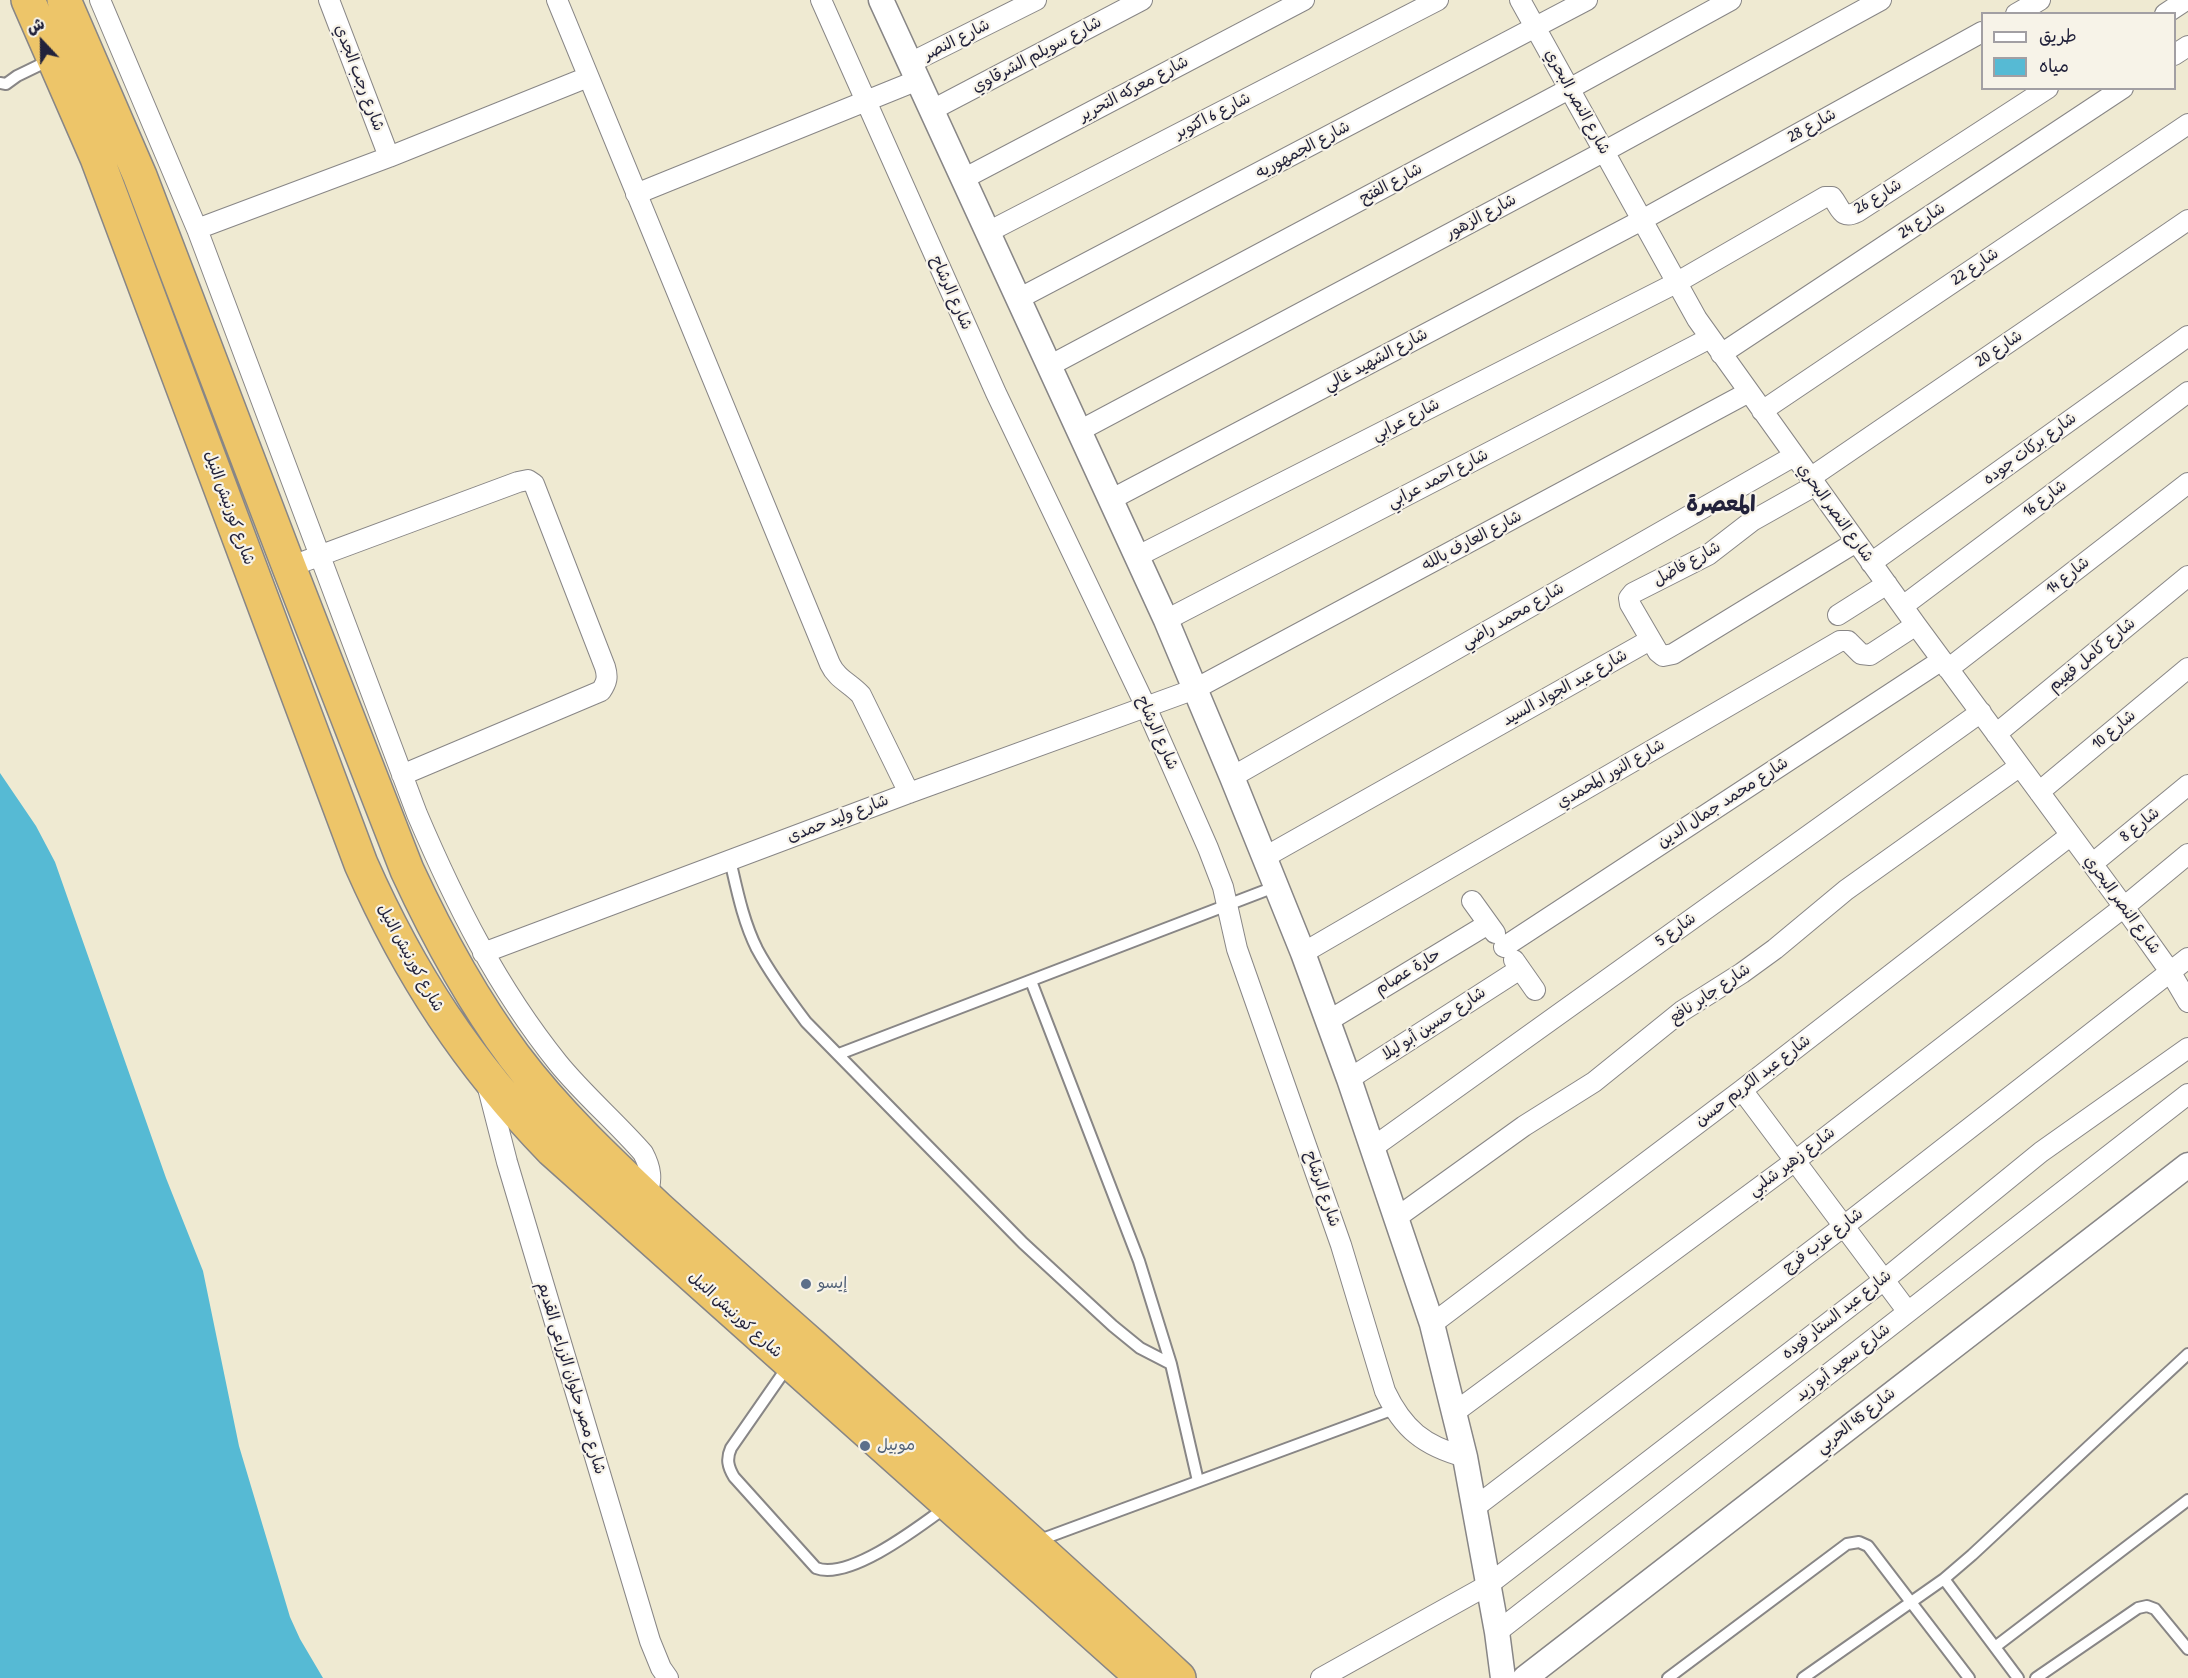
<!DOCTYPE html>
<html>
<head>
<meta charset="utf-8">
<style>
	body { margin:0 }
	#map { position:relative; width:2188px; height:1678px; overflow:hidden; background:#efead2; font-family:"Patrick Hand","Playpen Sans Arabic",sans-serif }
	canvas { display:block }
	.legend { position:absolute; left:1981px; top:12px; width:195px; height:78px; box-sizing:border-box; background:#f7f3e8; border:2px solid #a29fa3; margin:0; padding:8px 10px; list-style:none; font-size:18px; color:#22223b }
	.legend li { display:flex; align-items:center; gap:12px; height:30px }
	.legend b { width:30px; border:2px solid #a29fa3 }
	.north { position:absolute; left:12px; top:12px; width:60px; height:60px; -webkit-text-stroke:4px #f7f3e8; paint-order:stroke; rotate:338deg; font-size:16px; font-weight:700; line-height:24px; text-align:center; color:#22223b }
	.north::after { content:''; display:block; margin:auto; width:21px; height:27px; background:#22223b; clip-path:polygon(50% 0,100% 100%,50% 72%,0 100%) }
</style>
</head>
<body>
<div id="map">
<canvas width="2188" height="1678"></canvas>
<ul class="legend">
<li><b style="height:8px;background:#fff"></b>طريق</li>
<li><b style="height:16px;background:#56bad4"></b>مياه</li>
</ul>
<div class="north">ش</div>
</div>
<script>
const ctx = document.querySelector('canvas').getContext('2d');
ctx.lineJoin = 'round';
function fillPath(path, color) { ctx.fillStyle = color; ctx.fill(path, 'evenodd'); }
function trace(path, color, width, dash) { ctx.strokeStyle = color; ctx.lineWidth = width; ctx.lineCap = dash ? 'butt' : 'round'; ctx.setLineDash(dash || []); ctx.stroke(path); }
function label(font, color, halo, rows, align = 'center') {
  ctx.font = font + ' "Patrick Hand","Playpen Sans Arabic",sans-serif'; ctx.lineWidth = 4.5; ctx.setLineDash([]); ctx.textBaseline = 'middle'; ctx.strokeStyle = halo; ctx.fillStyle = color; for (const [text, x, y, turn = 0] of rows) {
    ctx.save(); ctx.translate(x, y); ctx.rotate((+turn || 0) * Math.PI / 180); ctx.textAlign = isNaN(turn) ? turn : align; if (halo) ctx.strokeText(text, 0, 0); ctx.fillText(text, 0, 0); ctx.restore();
  }
}
fillPath(new Path2D(`
	M0,773L36,826L55,862L166,1178L203,1271L239,1446L290,1617L300,1639L323,1678H0Z`), '#56bad4');
const service = new Path2D(`
	M0,83L6,84L17,76L50,60
	M730,860C737,890 743,921 757,949C771,975 788,998 806,1022L1023,1243L1113,1326L1140,1348L1171,1364
	M1031,981L1139,1261L1171,1364L1198,1481
	M839,1054L1277,886
	M788,1366L731,1448C726,1459 728,1467 734,1477L816,1568C849,1581 920,1526 946,1507
	M1037,1541L1394,1409
	M1944,1579L1972,1555L2188,1354
	M1995,1647L2188,1500
	M1668,1678L1847,1544L1859,1542L1868,1546L1969,1678
	M1803,1678L1944,1579L2018,1678
	M2036,1678L2138,1608L2147,1606L2155,1609L2188,1649`);
const minor = new Path2D(`
	M100,0L197,229L417,814C455,903 497,987 558,1063C584,1095 616,1122 643,1153C651,1168 653,1180 646,1196
	M329,0L389,157
	M557,0L830,664C837,679 850,683 861,695L909,793
	M821,0L996,393L1146,707L1208,848L1223,887L1237,949L1341,1245L1385,1391C1403,1429 1424,1446 1465,1457
	M1520,0L1697,319L1916,625L2124,907L2171,973L2188,1002
	M2016,14L2040,0
	M2165,14L2186,0
	M2174,55L2188,46
	M910,63L1036,0
	M932,110L1142,0
	M963,179L1304,0
	M636,194L918,80
	M197,229L389,157L588,77
	M988,232L1438,0
	M1018,299L1587,0
	M1721,354L2123,88
	M1049,366L1569,89L1731,0
	M1762,411L2188,124
	M1079,431L1605,151L1881,0
	M1810,478L2188,220
	M1816,485L1752,521L1708,555L1633,593L1629,598L1630,604L1658,652L1663,656L1673,654L1856,542
	M1110,500L1642,220L1982,32
	M1136,557L1676,283L1825,197H1832C1841,208 1841,220 1857,212L2048,88
	M1871,563L2188,336
	M289,567L518,482L528,480L534,484L605,667C608,677 607,682 601,691L402,775
	M1903,606L2188,392
	M1838,615L1887,584
	M1166,620L1710,338
	M1948,669L2188,483
	M1996,734L2188,576
	M1232,777L1794,456
	M2039,792L2188,668
	M1265,857L1650,640
	M2092,864L2188,785
	M1472,901L1495,933
	M1504,947L1942,660
	M483,953L909,793L1195,689L1749,392
	M1303,953L1840,641H1848L1861,654L1870,655L1916,625
	M1514,960L1535,990
	M1328,1021L1488,924
	M1349,1079L1520,969
	M487,1084L507,1162L650,1641L661,1668L668,1678
	M1742,1090L1908,1312
	M1372,1148L1981,712
	M1396,1218L1524,1126L1594,1082L1682,1011L1742,973L1775,949L1846,890L2020,766
	M1432,1324L1742,1090L2071,835
	M1455,1412L1795,1161L2124,907L2188,854
	M1474,1508L1844,1226L2188,958
	M1497,1632L2188,1094
	M1321,1678L1488,1585L1884,1280L2041,1152L2188,1048`);
const tertiary = new Path2D(`
	M881,0L1166,620L1232,777L1303,953L1349,1079L1432,1324L1465,1457L1497,1632L1503,1678
	M1525,1678L2188,1165`);
const trunk = new Path2D(`
	M28,0L97,158L361,864C410,975 468,1063 552,1150L1143,1678
	M64,0L140,176L289,567L407,870C437,935 471,998 514,1056C556,1112 607,1160 658,1208C710,1255 762,1301 814,1347C936,1457 1059,1566 1179,1678`);
trace(service, '#888686', 14);
trace(minor, '#888686', 22);
trace(tertiary, '#888686', 27);
trace(trunk, '#888686', 36);
trace(service, '#fff', 10);
trace(minor, '#fff', 20);
trace(tertiary, '#fff', 24);
trace(trunk, '#edc569', 33);
for (const [x, y, r, color] of [
	[806,1284,6,"#5c6f8a"],
	[865,1446,6,"#5c6f8a"]
]) { const dot = new Path2D(); dot.arc(x, y, r, 0, 2 * Math.PI); ctx.fillStyle = color; ctx.fill(dot); trace(dot, '#f7f3e8', 2); }
label('16px', '#22223b', '#f7f3e8', [
	["شارع النصر",957,40,-27],
	["شارع سويلم الشرقاوي",1037,55,-28],
	["شارع رجب الجدي",359,78,69],
	["شارع معركه التحرير",1134,89,-28],
	["شارع النصر البحري",1577,102,61],
	["شارع 6 اكتوبر",1213,116,-27],
	["شارع 28",1812,126,-29],
	["شارع الجمهوريه",1303,150,-28],
	["شارع الفتح",1391,184,-28],
	["شارع 26",1878,197,-31],
	["شارع الزهور",1481,217,-28],
	["شارع 24",1922,221,-33],
	["شارع 22",1975,267,-34],
	["شارع الرشاح",951,293,66],
	["شارع 20",1999,349,-34],
	["شارع الشهيد غالي",1376,360,-28],
	["شارع عرابي",1406,420,-27],
	["شارع بركات جوده",2030,449,-36],
	["شارع احمد عرابي",1438,479,-27],
	["شارع 16",2045,499,-37],
	["شارع كورنيش النيل",229,508,70],
	["شارع النصر البحري",1835,513,54],
	["شارع العارف بالله",1472,541,-28],
	["شارع فاضل",1687,564,-29],
	["شارع 14",2068,576,-38],
	["شارع محمد راضي",1513,616,-30],
	["شارع كامل فهيم",2092,655,-39],
	["شارع عبد الجواد السيد",1565,688,-29],
	["شارع 10",2114,730,-40],
	["شارع الرشاح",1157,733,66],
	["شارع النور المحمدي",1611,774,-30],
	["شارع محمد جمال الدين",1723,803,-33],
	["شارع وليد حمدى",838,819,-21],
	["شارع 8",2140,825,-39],
	["شارع النصر البحري",2122,905,54],
	["شارع 5",1676,930,-36],
	["شارع كورنيش النيل",410,958,61],
	["حارة عصام",1408,972,-31],
	["شارع جابر نافع",1710,994,-34],
	["شارع حسين أبو ليلا",1434,1024,-33],
	["شارع عبد الكريم حسن",1753,1081,-37],
	["شارع زهير شلبي",1792,1162,-37],
	["شارع الرشاح",1322,1189,71],
	["شارع عزب فرج",1823,1241,-37],
	["شارع كورنيش النيل",735,1315,42],
	["شارع عبد الستار فوده",1837,1315,-38],
	["شارع سعيد أبو زيد",1843,1363,-38],
	["شارع مصر حلوان الزراعى القديم",571,1378,73],
	["شارع 45 الحربي",1856,1421,-38]
]);
label('16px', '#4e5e75', '#f7f3e8', [
	["إيسو",818,1284],
	["موبيل",877,1446]
], 'left');
label('bold 22px', '#22223b', '#f7f3e8', [
	["المعصرة",1721,505]
]);
</script>
</body>
</html>
